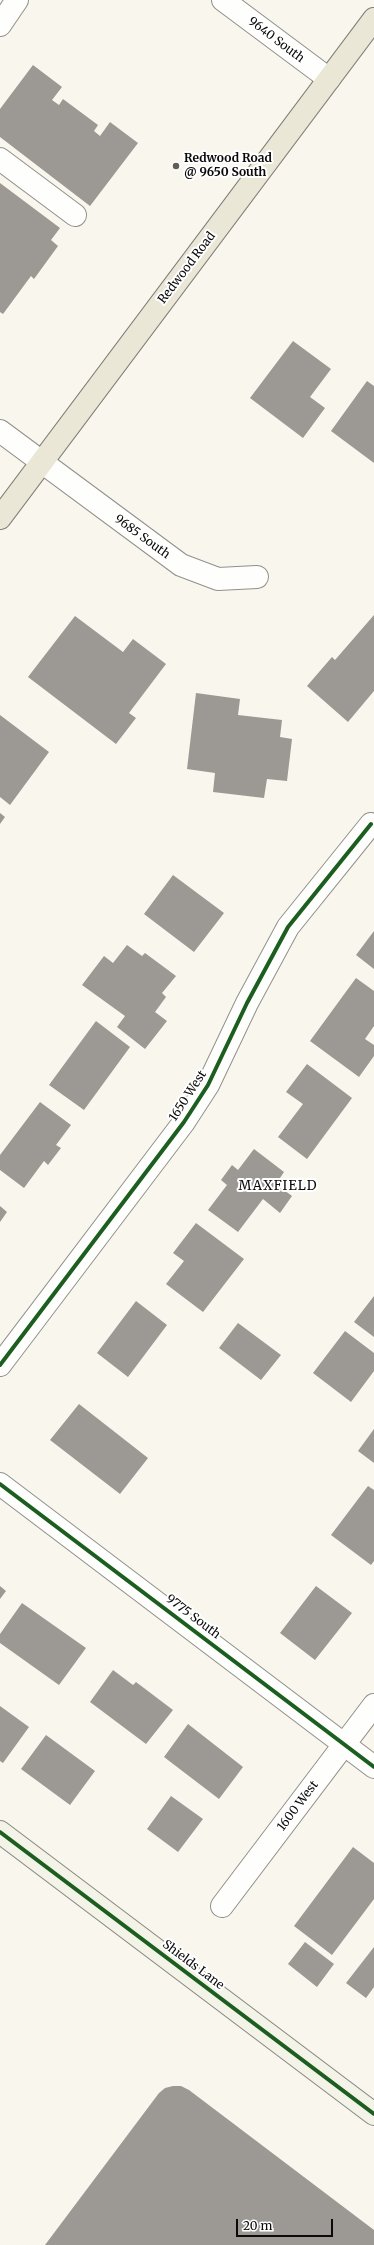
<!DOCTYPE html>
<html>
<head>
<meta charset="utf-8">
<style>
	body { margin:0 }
	#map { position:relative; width:374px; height:2245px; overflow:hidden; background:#f9f6ed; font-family:Merriweather,serif }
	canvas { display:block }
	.scale { position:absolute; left:236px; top:2219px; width:97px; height:18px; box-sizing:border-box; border:2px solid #0a0a0a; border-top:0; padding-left:5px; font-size:12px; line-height:14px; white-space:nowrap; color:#0a0a0a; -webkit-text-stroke:3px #fff; paint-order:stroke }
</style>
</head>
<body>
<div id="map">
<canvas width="374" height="2245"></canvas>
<div class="scale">20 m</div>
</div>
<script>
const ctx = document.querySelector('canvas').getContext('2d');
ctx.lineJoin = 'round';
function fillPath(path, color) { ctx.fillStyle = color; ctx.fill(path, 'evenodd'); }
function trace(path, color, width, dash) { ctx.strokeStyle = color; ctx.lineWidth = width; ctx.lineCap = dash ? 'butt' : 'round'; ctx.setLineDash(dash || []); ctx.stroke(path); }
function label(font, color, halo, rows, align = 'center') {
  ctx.font = font + ' Merriweather,serif'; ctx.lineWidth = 4; ctx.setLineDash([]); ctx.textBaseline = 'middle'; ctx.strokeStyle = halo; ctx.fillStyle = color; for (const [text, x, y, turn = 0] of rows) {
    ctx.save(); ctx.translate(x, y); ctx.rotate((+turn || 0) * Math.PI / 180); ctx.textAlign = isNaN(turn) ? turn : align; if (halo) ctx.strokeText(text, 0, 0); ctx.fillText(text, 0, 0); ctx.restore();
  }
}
fillPath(new Path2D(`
	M33,65L62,87L52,100L59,105L63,99L98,125L94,131L100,136L110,122L138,143L90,206L0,137V109Z
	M0,183L60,228L51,240L58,246L34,279L31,276L3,314L0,312Z
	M293,341L331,369L310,397L325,408L303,438L250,398Z
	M367,381L374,386V463L331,431Z
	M374,615V691L348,722L307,686L332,657L335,660Z
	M75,616L123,652L133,639L166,664L129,713L136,718L116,744L28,677Z
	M196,693L240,699L238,715L282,720L280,737L292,739L287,781L267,779L264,798L213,792L215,773L187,769Z
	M0,715L49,752L10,805L0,797Z
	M0,813L5,817L0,824Z
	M173,875L224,913L194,952L144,914Z
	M374,931V969L356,955Z
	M127,945L142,956L145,953L176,976L162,993L166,997L155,1012L167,1021L145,1049L117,1027L125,1016L82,985L104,956L113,963Z
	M356,978L374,991V1026L365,1039L374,1045V1056L359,1077L310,1041Z
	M96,1021L130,1047L84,1110L49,1085Z
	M307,1064L352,1098L307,1159L278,1137L303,1104L286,1092Z
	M40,1102L71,1125L56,1145L61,1148L48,1165L44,1161L24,1188L0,1170V1155Z
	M254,1149L284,1172L276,1184L292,1196L280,1213L263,1199L238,1232L208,1210L227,1185L221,1180L232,1165L238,1170Z
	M0,1206L7,1212L0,1222Z
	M196,1223L244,1259L203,1312L166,1284L184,1261L173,1253Z
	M374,1296V1337L354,1322Z
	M136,1301L167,1325L128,1377L97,1353Z
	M238,1323L281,1355L261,1380L219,1348Z
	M345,1331L374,1353V1371L351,1402L313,1373Z
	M79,1404L148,1458L120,1494L50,1440Z
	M374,1429V1463L358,1451Z
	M368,1486L374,1490V1561L371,1565L331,1535Z
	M0,1586L6,1591L0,1599Z
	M316,1586L352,1613L315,1660L280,1633Z
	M22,1603L86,1648L59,1685L0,1643V1634Z
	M113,1670L133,1685L136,1682L173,1710L146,1744L90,1702Z
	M0,1706L29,1727L3,1763L0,1761Z
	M188,1724L243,1767L219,1799L164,1757Z
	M46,1735L95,1771L70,1805L21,1769Z
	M171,1796L203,1819L178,1852L147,1829Z
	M353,1847L374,1863V1899L332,1955L294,1926Z
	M305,1942L334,1964L317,1987L288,1964Z
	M374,1947V1987L366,1998L346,1983Z
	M173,2086H181L189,2090L374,2230V2245H45L159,2093L165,2088Z`), '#9c9893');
const minor = new Path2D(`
	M223,0L329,79
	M0,25L17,0
	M0,159L75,215
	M0,431L181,565L218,579L257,577
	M0,1365L184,1122L208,1085L247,1003L288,927L371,824
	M0,1484L374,1767
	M222,1906L374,1705`);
const secondary = new Path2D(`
	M0,1832L374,2114`);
const primary = new Path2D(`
	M0,518L374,19`);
trace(minor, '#92908c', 24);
trace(secondary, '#888783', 24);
trace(primary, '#7f7e7a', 24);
trace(minor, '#fefefc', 22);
trace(secondary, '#f4f3e7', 22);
trace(primary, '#ebe7d6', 22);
trace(new Path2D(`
	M0,1365L184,1122L208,1085L247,1003L288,927L371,824
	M0,1484L374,1767
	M0,1832L374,2114`), '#1b5e20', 4);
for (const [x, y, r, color] of [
	[176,166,4,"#5e5d59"]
]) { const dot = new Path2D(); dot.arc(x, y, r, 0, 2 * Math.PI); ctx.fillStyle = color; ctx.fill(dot); trace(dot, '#fff', 1.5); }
label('12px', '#0a0a0a', '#fff', [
	["9640 South",276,40,37],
	["Redwood Road",187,268,-53],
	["9685 South",142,537,36],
	["1650 West",188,1096,-57],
	["9775 South",193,1617,37],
	["1600 West",298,1806,-53],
	["Shields Lane",193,1965,37]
]);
label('bold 12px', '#0a0a0a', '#fff', [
	["Redwood Road",184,159],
	["@ 9650 South",184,173]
], 'left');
ctx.letterSpacing = '1px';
label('13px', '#0a0a0a', '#fff', [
	["MAXFIELD",278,1186]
]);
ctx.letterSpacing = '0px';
</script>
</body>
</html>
